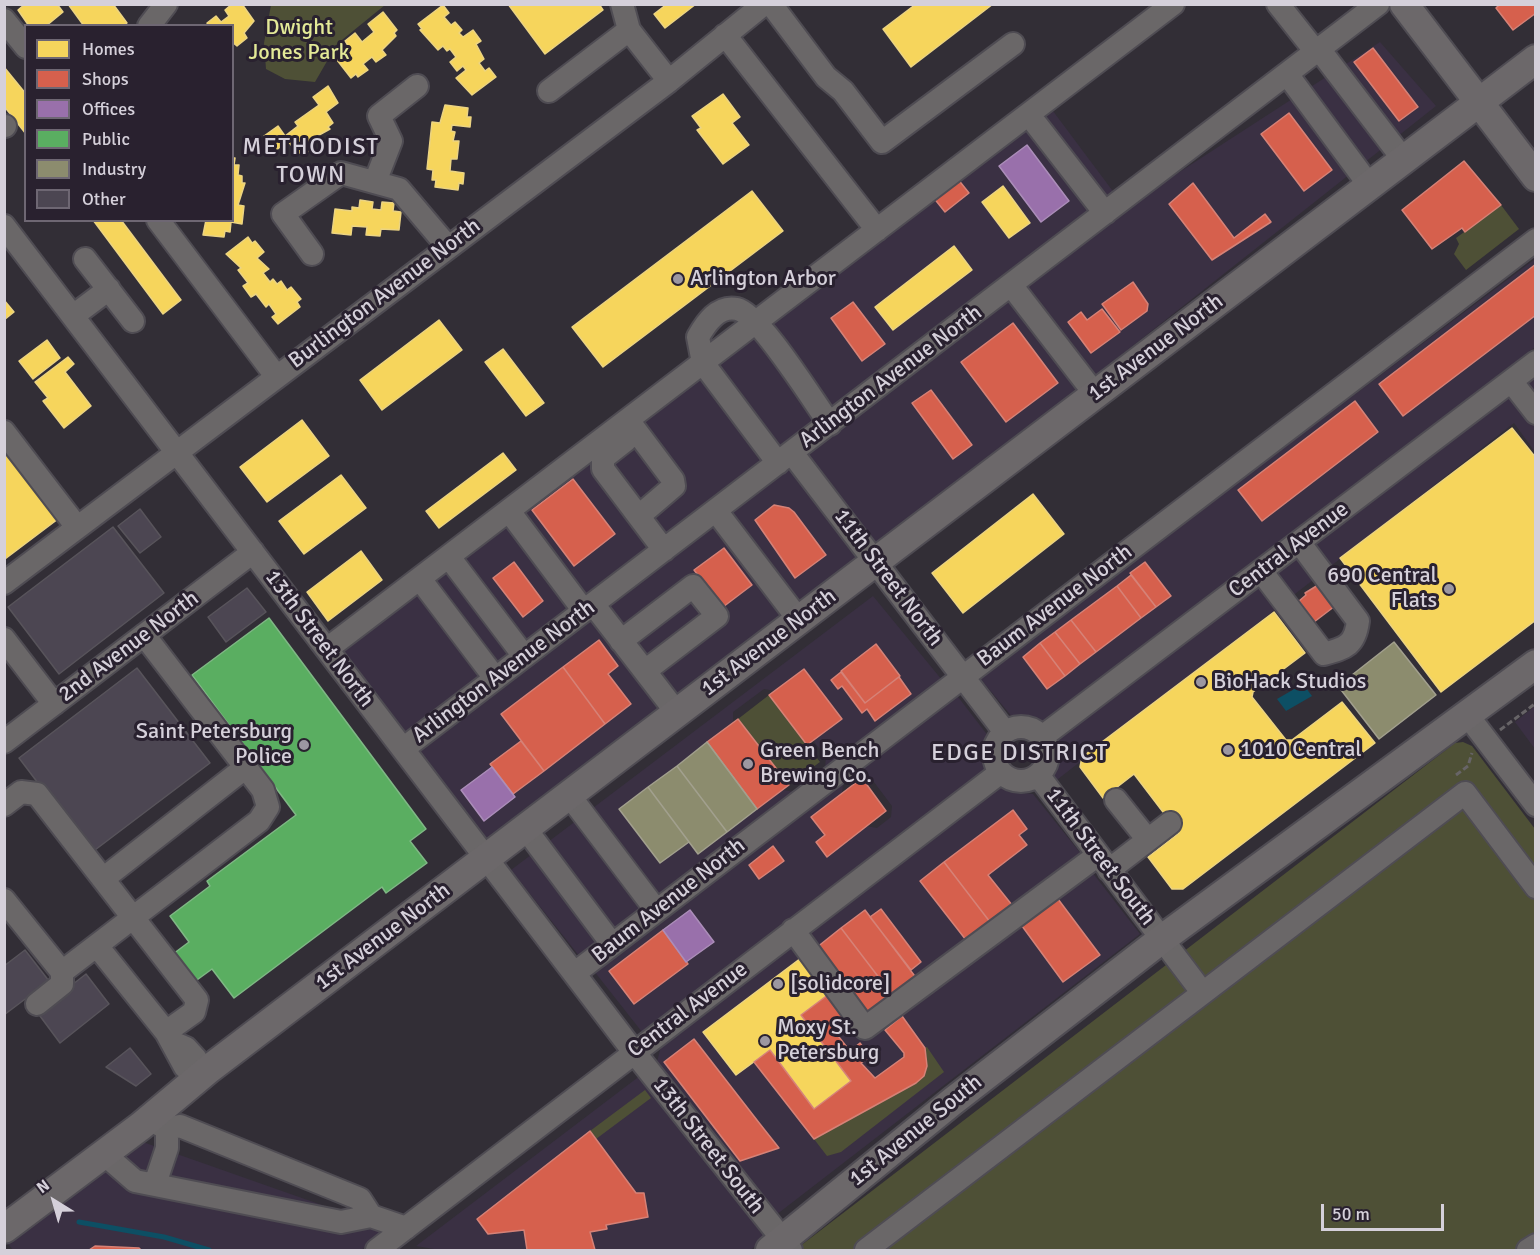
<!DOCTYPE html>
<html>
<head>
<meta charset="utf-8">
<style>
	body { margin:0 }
	#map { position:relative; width:1540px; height:1255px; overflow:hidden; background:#322e36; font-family:Signika,sans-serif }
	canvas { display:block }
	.frame { position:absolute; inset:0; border:6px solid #d5d0da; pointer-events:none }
	.legend { position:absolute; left:24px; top:24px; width:210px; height:198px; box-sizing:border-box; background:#29212f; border:2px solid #6e6773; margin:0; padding:8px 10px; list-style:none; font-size:18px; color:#d5d0da }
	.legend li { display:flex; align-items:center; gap:12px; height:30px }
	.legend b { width:30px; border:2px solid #6e6773 }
	.north { position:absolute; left:24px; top:1171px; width:60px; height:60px; -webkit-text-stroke:4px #29212f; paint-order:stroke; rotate:323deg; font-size:16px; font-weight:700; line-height:24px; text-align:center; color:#d5d0da }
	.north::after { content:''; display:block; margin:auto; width:21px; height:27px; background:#d5d0da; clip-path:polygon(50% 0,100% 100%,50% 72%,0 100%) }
	.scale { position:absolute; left:1321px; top:1204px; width:123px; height:27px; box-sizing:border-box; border:3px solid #d5d0da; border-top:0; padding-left:8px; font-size:18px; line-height:21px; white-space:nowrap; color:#d5d0da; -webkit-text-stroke:4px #29212f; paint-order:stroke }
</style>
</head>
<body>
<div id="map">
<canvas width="1540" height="1255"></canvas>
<div class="frame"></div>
<ul class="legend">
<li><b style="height:16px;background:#f6d55c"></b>Homes</li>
<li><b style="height:16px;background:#d6604d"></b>Shops</li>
<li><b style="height:16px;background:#9970ab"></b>Offices</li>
<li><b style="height:16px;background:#5aae61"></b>Public</li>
<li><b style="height:16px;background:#8c8c6e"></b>Industry</li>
<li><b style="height:16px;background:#4c4652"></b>Other</li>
</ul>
<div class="north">N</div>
<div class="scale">50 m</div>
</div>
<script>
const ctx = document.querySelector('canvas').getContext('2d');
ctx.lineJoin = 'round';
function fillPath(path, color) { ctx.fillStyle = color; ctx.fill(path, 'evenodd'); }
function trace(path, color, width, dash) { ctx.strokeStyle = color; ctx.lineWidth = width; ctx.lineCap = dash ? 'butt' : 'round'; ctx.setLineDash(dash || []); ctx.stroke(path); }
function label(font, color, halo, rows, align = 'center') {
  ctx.font = font + ' Signika,sans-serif'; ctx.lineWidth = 6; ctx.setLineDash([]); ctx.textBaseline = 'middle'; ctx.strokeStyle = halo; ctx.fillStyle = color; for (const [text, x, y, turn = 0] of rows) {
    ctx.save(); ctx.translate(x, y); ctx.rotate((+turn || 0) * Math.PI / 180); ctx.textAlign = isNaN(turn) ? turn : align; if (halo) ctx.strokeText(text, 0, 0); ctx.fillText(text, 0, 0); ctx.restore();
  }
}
fillPath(new Path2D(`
	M1380,42L1436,106L876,549L805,455L1141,197Z
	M1044,99L1115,194L403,736L341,654Z
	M1535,259V347L1042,726L1029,719L1013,718L979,677Z
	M1535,378V452L1514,423L1053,783L1050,779L1057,765L1058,753L1054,741Z
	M791,465L863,559L487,846L415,751Z
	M873,596L942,680L580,957L511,870ZM764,689L775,691L826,757L825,768L794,792L783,790L733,723V712Z
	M955,693L989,737L985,752L986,770L642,1032L594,971ZM857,772L868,774L892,806L891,817L877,828L866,826L842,794L843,783Z
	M1535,706V749L1515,722Z
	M1002,786L1017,792L1033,794L1082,855L953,977L1092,872L1140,934L776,1215L657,1062L661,1046Z
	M641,1075L766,1239L750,1250H440L416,1246Z
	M140,1141L390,1229L361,1250H13L8,1244Z`), '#3a3043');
fillPath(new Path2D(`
	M271,5V4L385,5L337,44L315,82L285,79L266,69L264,43Z
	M1501,205L1519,229L1466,270L1454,254L1459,244L1456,238Z
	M769,695L820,762L789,785L738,719Z
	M1463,742L1472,746L1535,829V1250H795L1455,743Z
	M927,1047L944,1072L841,1152L827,1156L814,1139L916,1083C927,1072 928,1063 925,1048Z
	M645,1090L651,1098L596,1139L590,1131Z`), '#4e5036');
fillPath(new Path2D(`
	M1303,684L1312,696L1286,711L1277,699Z`), '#0d4f64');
const homes = new Path2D(`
	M25,4H57L63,12L46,26H29L18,10Z
	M68,4H113L127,23L123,26H84Z
	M232,4H242L254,21L244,33L247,38L237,46L232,42V26H209L207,23L216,16L221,22L229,16L225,10Z
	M508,4H599L603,10L545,54Z
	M667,4H696L665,28L654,14Z
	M916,4H993L911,67L883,29Z
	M443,5L449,13L444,17L451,25L455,22L462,30L459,33L463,37L473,30L481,41L476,44L484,59L479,63L485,71L489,68L496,77L472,95L456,78L466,70L463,66L457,71L450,62L456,57L450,49L447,51L443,46L438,50L420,30L422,29L418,24Z
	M383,12L397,30L394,33L396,36L382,50L386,55L376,62L372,57L363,64L368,70L358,77L356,74L351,78L337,60L351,50L345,41L355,33L362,42L374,32L368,24Z
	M4,67L26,94V134L4,106Z
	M328,86L338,103L326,112L333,123L328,127L330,129L310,140L315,146L305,154L303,150L298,154L288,141L275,151L264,136L278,126L285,136L298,126L295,122L319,105L313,97Z
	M723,94L740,117L732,123L749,145L723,164L697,130L701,128L692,116Z
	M445,105L468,108L467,117H471L470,127L452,125L451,131L455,132L453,141H459L457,159H451L450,171L464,173L463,184L459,183L458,190L435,187L436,180H432L433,170L427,169L432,122L440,123Z
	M232,158H235L234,165H239L238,175L242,176V183H245L238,205L244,206L242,224L231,222L230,232L225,231L224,237L203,235L206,220H232Z
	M1003,186L1030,223L1009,238L982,202Z
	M752,191L783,231L603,367L572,327Z
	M360,200L373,202L372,209L381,210L382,202L394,203L393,211L401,212L399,230L381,229L380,236L366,235L367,227L352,226L351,235L332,233L335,209L352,211V207L359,208Z
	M93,220H121L181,300L163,314Z
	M248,237L252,243L255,241L264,252L257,258L269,269L263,273L270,282L273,279L277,284L281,281L287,290L291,287L301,299L297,302L300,307L278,324L272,317L276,314L269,304L266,307L256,294L251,297L243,286L248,283L238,270L241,268L226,254Z
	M954,246L972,270L893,330L875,307Z
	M4,300L14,312L4,320Z
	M439,320L462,350L382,410L360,380Z
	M47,340L60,358L33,379L19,361Z
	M503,349L544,403L526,416L485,362Z
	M68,357L74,364L65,372L91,406L64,428L43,401L48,398L35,382Z
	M302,420L329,456L267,502L240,467Z
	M1512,428L1536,458V620L1441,692L1340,558Z
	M6,451L58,519L5,559L4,452Z
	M503,453L516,470L439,528L426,511Z
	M341,475L366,508L304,554L279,521Z
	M1033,494L1064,534L963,613L932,573Z
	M361,551L382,580L328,621L307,592Z
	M1274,612L1305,653L1253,692L1252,697L1286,740H1292L1342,702L1375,743L1183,889H1172L1148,857L1179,833L1134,774L1103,798L1080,767L1082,757Z
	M801,958L829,994L801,1015L851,1081L814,1109L770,1050L736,1075L703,1032Z`);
fillPath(homes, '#f6d55c');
trace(homes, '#ecd482', 1.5);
const shops = new Path2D(`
	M1500,4H1536V13L1513,30L1496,8Z
	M1373,48L1418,107L1399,121L1354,62Z
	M1289,113L1332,170L1304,191L1261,134Z
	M1464,161L1501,205L1465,232L1462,228L1432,249L1402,210Z
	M957,178L969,193L945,212L933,197Z
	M1193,183L1234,238L1265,214L1271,222L1212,260L1169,204Z
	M1536,264V315L1403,416L1379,384Z
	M1133,282L1148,304L1147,311L1121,330L1102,304Z
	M853,302L885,344L862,361L831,318Z
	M1102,309L1120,332L1091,353L1068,322L1081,312L1087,320Z
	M1013,323L1058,383L1006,422L961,362Z
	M931,390L972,445L953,459L912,403Z
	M1355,401L1378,432L1262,521L1238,490Z
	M573,479L615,534L574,566L532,510Z
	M774,505L789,508L794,512L826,555L795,578L755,520Z
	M724,548L752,585L723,607L694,570Z
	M514,562L543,601L523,617L493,578Z
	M1145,562L1171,596L1156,607L1130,573Z
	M1131,575L1156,607L1141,618L1117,586Z
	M1323,582L1339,603L1314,622L1299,601L1306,595L1305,593Z
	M1117,586L1141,618L1096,652L1071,620Z
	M1071,620L1096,652L1080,664L1055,632Z
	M1055,632L1080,664L1065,676L1040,643Z
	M599,640L618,666L608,674L631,704L605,724L563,667Z
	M1040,643L1065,676L1047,689L1023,657Z
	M876,644L900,676L865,703L841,671Z
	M563,667L605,724L544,771L501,714Z
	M804,669L842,719L807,745L769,695Z
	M841,672L865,703L899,677L911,694L875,721L867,709L862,713L842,686L838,689L831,680Z
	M738,719L789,785L757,809L707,742Z
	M521,741L544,771L513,794L490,764Z
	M862,778L886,811L827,857L816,842L825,835L811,817Z
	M1013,810L1027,829L1019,835L1027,845L988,875L1012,905L990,922L944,862Z
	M773,846L784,861L759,879L749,865Z
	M944,862L990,922L966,940L920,881Z
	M1058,899L1100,955L1063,982L1022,926Z
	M881,909L921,962L911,970L870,917Z
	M865,910L917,979L893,996L841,928Z
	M841,928L893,996L868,1016L816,948Z
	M663,930L688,964L634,1004L609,971Z
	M829,994L850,1022L835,1032L850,1051L860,1043L870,1057L861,1063L875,1078L904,1057V1053L885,1030L902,1016L925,1048L927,1066L924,1076L916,1083L814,1139L754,1062L770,1050L814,1109L851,1081L801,1015Z
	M694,1039L760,1124L779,1148L740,1161L664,1062Z
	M590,1131L636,1193H644L648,1217L606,1225L607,1229L590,1232L595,1250H527L524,1230L488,1234L477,1219Z
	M95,1246L139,1248L141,1250H89Z`);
fillPath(shops, '#d6604d');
trace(shops, '#d68277', 1.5);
const offices = new Path2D(`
	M1027,145L1069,201L1041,222L999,166Z
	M492,767L515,797L484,821L461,790Z
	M690,910L714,942L686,962L663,930Z`);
fillPath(offices, '#9970ab');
trace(offices, '#ab8db9', 1.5);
const public = new Path2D(`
	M269,618L426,829L410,841L427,863L386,893L382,887L234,998L212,969L190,985L169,957L189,942L170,916L210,886L207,881L296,815L192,675Z`);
fillPath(public, '#5aae61');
trace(public, '#7fb885', 1.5);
const industry = new Path2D(`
	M1394,642L1436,695L1379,739L1338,686Z
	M707,742L757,809L727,832L677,766Z
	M677,766L727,832L698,854L648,787Z
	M648,787L689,842L660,863L619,809Z`);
fillPath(industry, '#8c8c6e');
trace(industry, '#a2a08e', 1.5);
trace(new Path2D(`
	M79,1222L164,1237L209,1250`), '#0d4f64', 5);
const building = new Path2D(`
	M140,509L161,537L140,553L118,526Z
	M113,527L164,593L59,674L8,607Z
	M247,588L266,612L226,642L208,617Z
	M137,668L210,763L91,853L19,758Z
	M25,950L49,981L4,1015V966Z
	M86,974L109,1004L60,1043L37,1012Z
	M130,1048L151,1074L136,1086L106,1067Z`);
fillPath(building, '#4c4652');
trace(building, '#58545b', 1.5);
const minor = new Path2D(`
	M622,4L629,30
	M771,4L826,77L843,91L882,142L1013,44
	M1278,4L1316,52
	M4,20L26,47
	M149,26L166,4
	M725,35L877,230
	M1319,49L1403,159
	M1287,74L1369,185
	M549,91L629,30L669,81
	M1036,124L1105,213
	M4,126H5
	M375,182L391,141L379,116L417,86
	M158,220L276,376
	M4,226L634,1052L791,1250
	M312,254L283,214L341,173L399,189L448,247
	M85,259L133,321
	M1011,285L1095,394
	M73,316L109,289
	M1511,381L1536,413
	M628,420L673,480L674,486L639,516
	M4,432L77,527
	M626,440L603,458V469L664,550
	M792,453L1005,732
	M778,463L703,363L698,337C706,323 718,305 737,309C760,314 813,401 830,424
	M509,511L584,611
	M716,511L799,620
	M449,557L524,656
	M1261,571L1324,654C1346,648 1355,645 1358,621L1299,542
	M420,579L495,678
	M4,583L669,81L764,4
	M593,604L677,713
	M4,639L54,704
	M621,641L693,586L717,616L645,671
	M327,649L1173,4
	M1468,716L1536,805
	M994 754a27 27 0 1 1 54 0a27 27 0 1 1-54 0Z
	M1042,737L1536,362
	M4,742L253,552
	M403,749L1378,4
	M1038,775L1202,992
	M569,795L656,910
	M1116,800L1148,840
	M4,805L21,792L37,794L197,1000L194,1012L166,1032L97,946
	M525,828L612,944
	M1109,870L1170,823
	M103,879L246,767
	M4,900L62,972V984L37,1004
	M793,930L865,1028L1098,855
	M62,972L259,821L268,807L263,790L144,635
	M575,973L1536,240
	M166,1032L185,1067L195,1070L196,1059L186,1048L174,1043
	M149,1119L167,1129L180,1126L360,1199L371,1216
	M104,1154L135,1181L341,1222L371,1216L406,1228
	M155,1184L167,1148V1129
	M377,1250L1001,772
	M866,1250L1465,793L1536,887
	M1528,1250L1536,1245`);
const major = new Path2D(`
	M1404,4L1536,177
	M4,1229L141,1126L209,1069L1536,59
	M770,1250L953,1101L1162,939L1536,664`);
trace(minor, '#4f4c53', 26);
trace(major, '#4f4c53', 32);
trace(new Path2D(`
	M1500,730L1536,703
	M1456,775L1468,766L1472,753`), '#676467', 3, [6, 3]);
trace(minor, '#6a6768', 22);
trace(major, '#6c686a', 28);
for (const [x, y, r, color] of [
	[678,279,6,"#9c97a1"],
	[1449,589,6,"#9c97a1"],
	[1201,682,6,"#9c97a1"],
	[304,745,6,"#9c97a1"],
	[1228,750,6,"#9c97a1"],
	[748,764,6,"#9c97a1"],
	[778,984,6,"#9c97a1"],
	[765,1041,6,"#9c97a1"]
]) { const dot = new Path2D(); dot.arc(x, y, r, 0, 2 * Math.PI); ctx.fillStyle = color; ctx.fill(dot); trace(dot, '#29212f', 2); }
label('22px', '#e3e997', '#29212f', [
	["Dwight",299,28],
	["Jones Park",299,53]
]);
label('22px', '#d5d0da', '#29212f', [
	["Arlington Arbor",690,279],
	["690 Central",1437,576,"right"],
	["Flats",1437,601,"right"],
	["BioHack Studios",1213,682],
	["Saint Petersburg",292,732,"right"],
	["Police",292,757,"right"],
	["1010 Central",1240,750],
	["Green Bench",760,751],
	["Brewing Co.",760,776],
	["[solidcore]",790,984],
	["Moxy St.",777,1028],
	["Petersburg",777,1053]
], 'left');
label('22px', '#d5d0da', '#29212f', [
	["Burlington Avenue North",385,294,-37],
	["1st Avenue North",1156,348,-37],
	["Arlington Avenue North",891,377,-37],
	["Central Avenue",1289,550,-37],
	["11th Street North",888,578,53],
	["Baum Avenue North",1055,606,-37],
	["13th Street North",319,639,53],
	["1st Avenue North",769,643,-37],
	["2nd Avenue North",129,647,-37],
	["Arlington Avenue North",504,672,-37],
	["11th Street South",1100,857,53],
	["Baum Avenue North",669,901,-38],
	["1st Avenue North",383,937,-37],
	["Central Avenue",688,1010,-37],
	["1st Avenue South",916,1131,-39],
	["13th Street South",708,1146,52]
]);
ctx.letterSpacing = '1.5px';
label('24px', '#d5d0da', '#29212f', [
	["METHODIST",311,148],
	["TOWN",311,176],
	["EDGE DISTRICT",1020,754]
]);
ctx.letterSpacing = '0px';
</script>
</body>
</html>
